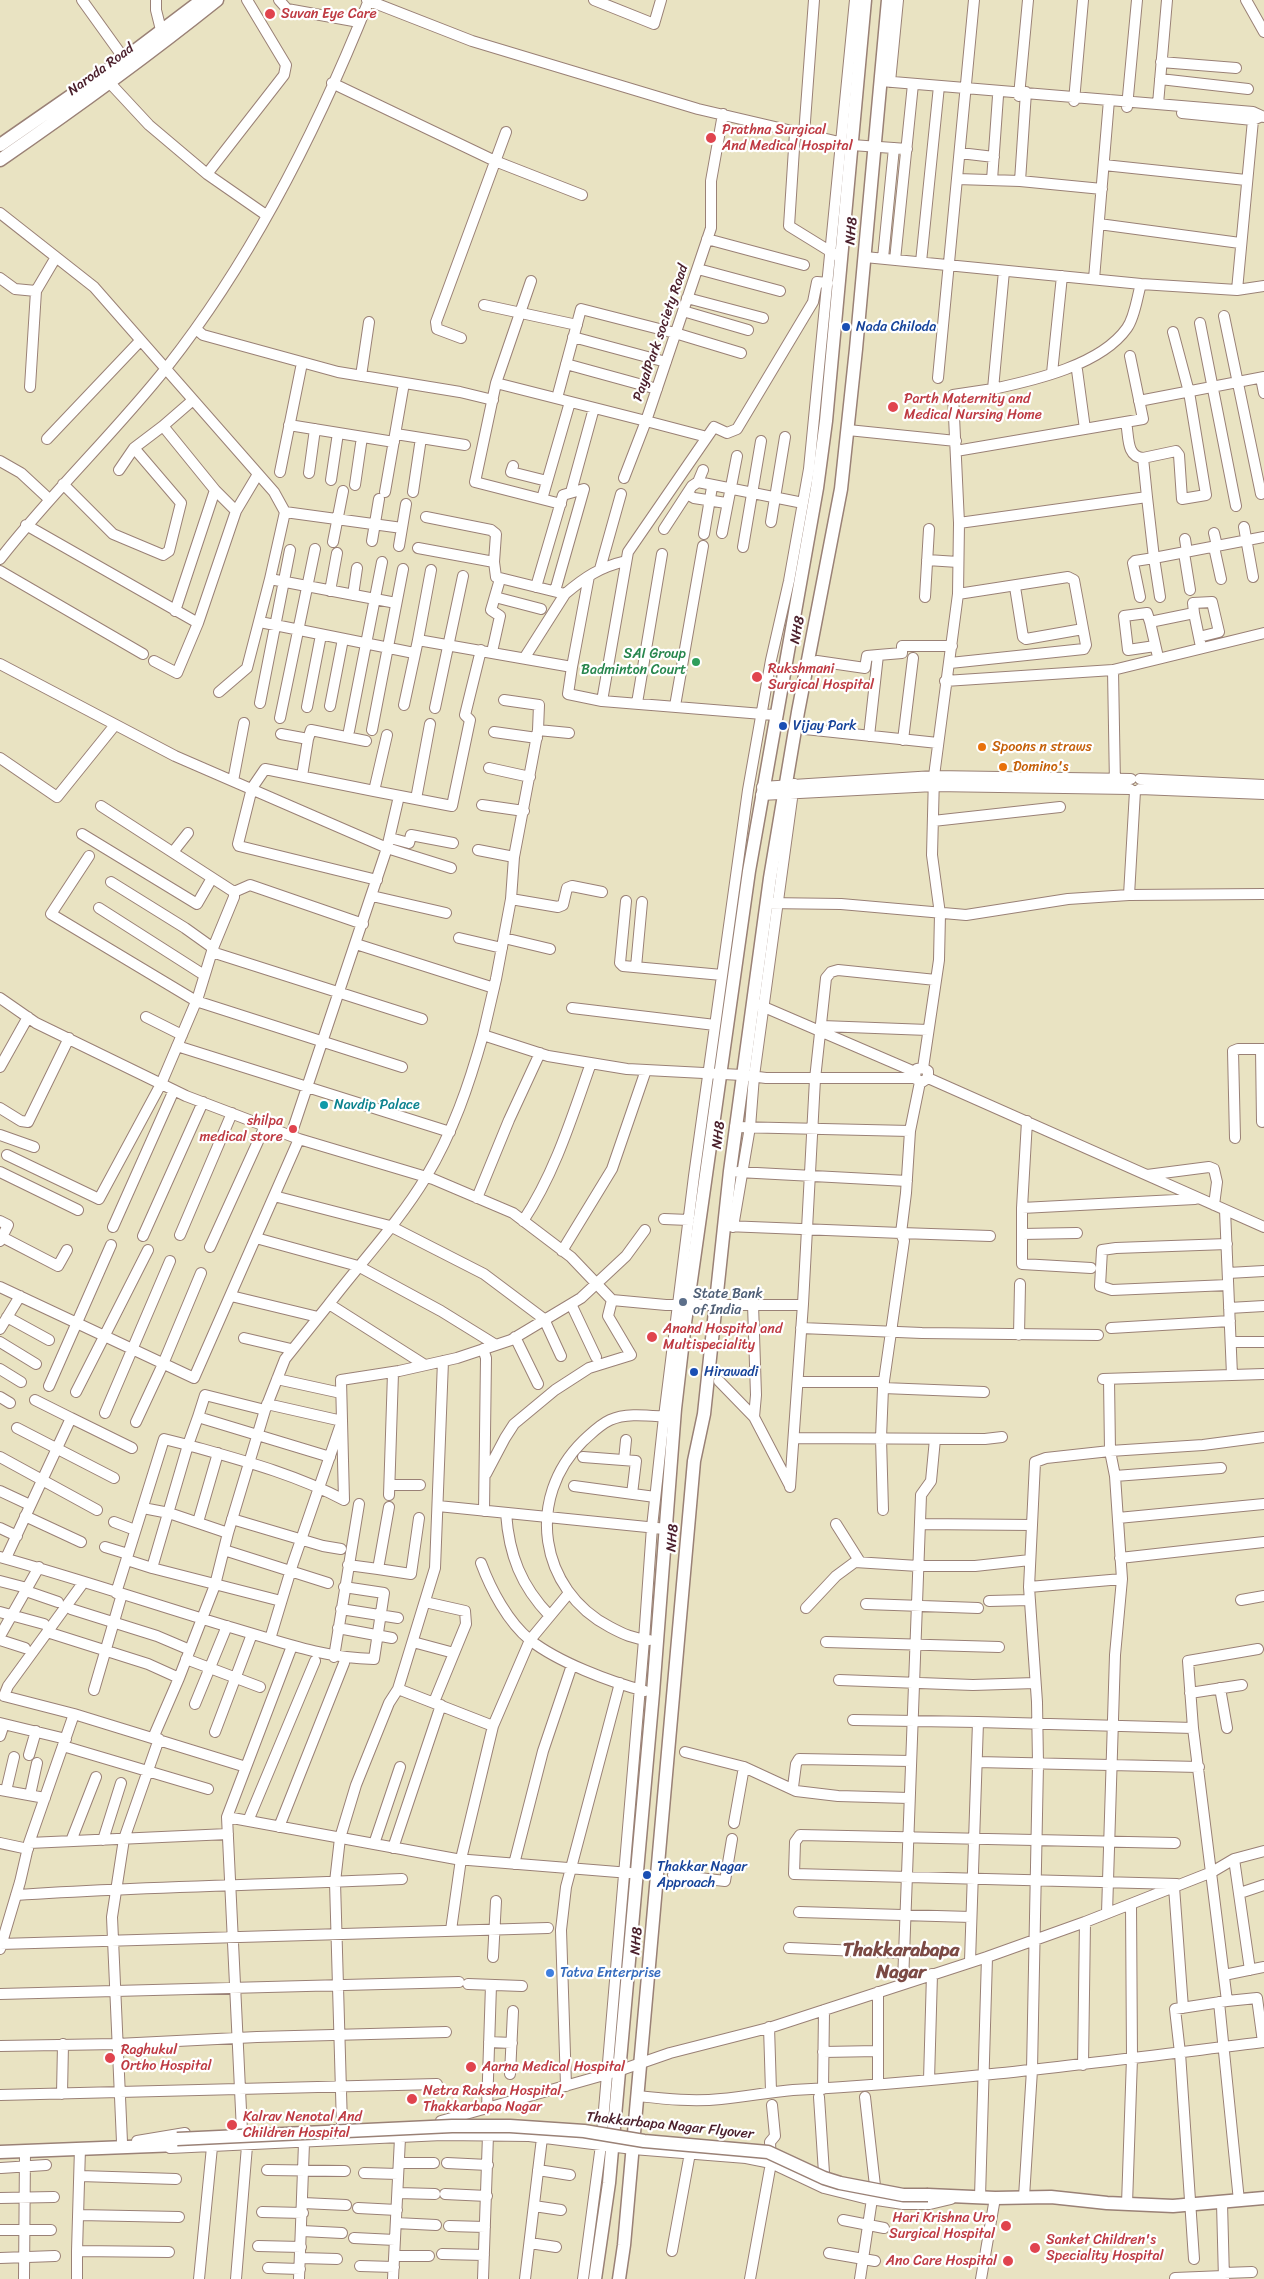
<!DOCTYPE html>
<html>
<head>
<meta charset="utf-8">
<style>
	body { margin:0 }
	canvas { display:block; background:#e9e3c2 }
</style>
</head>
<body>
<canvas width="1264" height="2279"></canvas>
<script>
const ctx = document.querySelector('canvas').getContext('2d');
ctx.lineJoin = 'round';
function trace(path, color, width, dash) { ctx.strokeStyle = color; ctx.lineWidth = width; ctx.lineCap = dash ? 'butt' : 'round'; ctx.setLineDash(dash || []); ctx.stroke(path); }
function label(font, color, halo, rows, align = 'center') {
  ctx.font = font + ' Sriracha,sans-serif'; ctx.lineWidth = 4.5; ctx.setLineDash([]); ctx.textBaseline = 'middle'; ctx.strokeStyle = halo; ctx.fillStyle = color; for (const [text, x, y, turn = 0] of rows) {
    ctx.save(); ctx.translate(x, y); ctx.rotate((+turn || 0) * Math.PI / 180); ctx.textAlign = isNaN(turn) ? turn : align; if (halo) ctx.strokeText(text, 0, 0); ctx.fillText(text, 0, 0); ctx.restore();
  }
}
const minor = new Path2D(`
	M82,0L128,64
	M156,0V10L161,30
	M279,0L287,9L359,22
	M367,0L472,41L698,109L852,145L907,149
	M594,0L654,24L661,0
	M1246,0L1264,32
	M1161,62L1236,68
	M1160,79L1248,89
	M881,81L1253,112L1264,117
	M109,82L149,125L207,174L266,215
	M890,82L898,0
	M332,83L495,161L582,195
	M1026,92L1020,181L1102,189
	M1019,96L1028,0
	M1074,101L1083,0
	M1158,104L1167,0
	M1127,107L1137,0
	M1182,113L1253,120L1260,117
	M795,133L789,226L836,255
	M804,135L814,0
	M960,153L994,157
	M1104,165L1246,180
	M207,174L284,75L286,65L247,0
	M957,179L1020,181
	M992,180L998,96
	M0,213L94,287L274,492L285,512L270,579L396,603
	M1099,224L1240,243
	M707,239L804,265
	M865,257L1141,284L1237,290L1264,286
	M883,258L894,148
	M895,260L913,84
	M921,262L939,86
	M698,269L780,291
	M0,278L15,289L36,291
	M1094,279L1109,100
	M531,281L496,383L646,421L711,228V181L723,114
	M1237,290L1253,120
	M687,298L763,318
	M484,305L577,325
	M683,311L748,330
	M1224,316L1261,494
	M1200,323L1236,506
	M196,329L203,335L338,372L460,392L493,400
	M573,337L666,362
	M461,338L437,329L436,322L506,132
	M566,364L657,389
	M1077,370L1085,429
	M1052,373L1062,276
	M361,376L369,322
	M938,378L974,0
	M1261,378L1264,393
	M496,383L475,482L561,504
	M30,387L36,291L56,257
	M993,389C1035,380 1101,365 1127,328C1135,317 1137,297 1141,284
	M557,398L581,309L675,333L741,353
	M1139,401L1264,377
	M289,425L394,442
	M848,430L956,441
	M396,434L465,445
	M47,439L140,341
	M956,451L1143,419L1130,356
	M1143,458L1176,451L1179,455L1182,499L1206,495L1189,392L1173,332
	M0,461L21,473L49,499
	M513,466L511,472L547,481
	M119,470L134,448L163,426
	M280,472L302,363
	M309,473L315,429
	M624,478L646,421L707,437
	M331,480L338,433
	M698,482L703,470
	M63,484L113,534L163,555L169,551L181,503L134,448
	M355,485L362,437
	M215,490L236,511
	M385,492L404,383
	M413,492L421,438
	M571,492L594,408
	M687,494L694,498L726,503
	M1147,497L1154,558L1264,537
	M542,499L570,402
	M285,512L402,528L406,504
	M426,517L491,530L496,534L494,562L496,577L565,594C585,577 600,567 626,561
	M771,522L785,437
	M959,523L1147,497L1143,458C1126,457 1129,436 1126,422
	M26,525L198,623
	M1244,527L1253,577
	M664,529L692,486L698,482L803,503
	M722,533L737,456
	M1214,533L1217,546
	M704,534L712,487
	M1185,539L1187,552
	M372,541L379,499
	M333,542L343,491
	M399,546L402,528
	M743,547L761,441
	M1214,547L1221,579
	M418,548L494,562
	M1184,553L1190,590
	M0,559C52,492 114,434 167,367C252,259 318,128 369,0
	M927,560L958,562
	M600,569L621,494
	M0,571L143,654
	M536,587L563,495L584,489L555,591
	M1015,587L1023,637L1026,639L1083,629
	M330,591L337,553
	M353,595L357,568
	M495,597L541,609
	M925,597L929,529
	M1140,597L1133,563L1135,561L1154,558L1160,597
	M175,611L215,490L163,426L193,400
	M1194,613L1193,603L1212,602L1219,632L1199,637
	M260,622L414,653
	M1150,622L1147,613L1124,616L1128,650L1155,646
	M418,640L431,570
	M492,652L500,616L491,610L500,579
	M525,657L565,594
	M1158,657L1150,622L1194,613L1201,647
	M154,661L177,673L198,623L236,511L258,474
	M817,661L865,668L867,656L878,655
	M950,663L1084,649L1086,645L1074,580L1068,577L958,594
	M0,664L175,756L387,848L399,796
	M572,667L589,576
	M1113,670L1264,633
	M945,681L1113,670L1115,785
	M219,692L247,668L270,579
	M602,701L628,552L714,427L727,433L737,429L813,302L817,282L828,283
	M260,703L290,550
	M637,703L662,554
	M404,705L418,640L572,667L568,694L602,701L775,715
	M330,706L343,639
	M675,706L703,546
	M307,707L321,635
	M435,708L463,576
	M280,718L315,549
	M805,729L938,743
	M372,730L403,569
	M538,730L569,733
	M349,731L382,562
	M494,732L537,738
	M281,734L308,739L302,776
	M387,735L374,791L452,806L470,720L465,715L481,650
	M869,736L878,655L902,653V646H952
	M308,739L311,730L366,741
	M903,740L913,658
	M0,758L57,797L115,725
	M489,768L530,777
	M1140,779L1264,785
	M233,781L244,723
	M762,787L934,776L1131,779
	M1140,789L1264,794
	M374,791L265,769L252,788L238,844L239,846L377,880
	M761,795L934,786L1130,789
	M416,799L430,724
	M482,805L524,811
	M101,806L234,892V897L213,948L215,953L422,1019
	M933,821L1060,807
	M82,834L197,904L212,878
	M390,838L409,843L411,835L453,843
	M478,850L514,857
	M173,852L188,833
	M89,856L51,914L196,1001L402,1067
	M234,892L250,885L363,924
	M1129,895L1264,894
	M372,896L446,913
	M511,899L558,907L563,905L567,888L572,886L602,892
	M626,901L620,963L623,966L722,975
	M766,903L841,904L966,915L1068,899L1129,895L1135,791
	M99,908L204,975
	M459,938L502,948
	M504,938L550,949
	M356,944L494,988
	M636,967L642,902
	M0,998L36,1023L186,1096L299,1139L433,1179L513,1213L571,1257L612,1300L666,1305H798L803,1304L815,1079L826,978L831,972L838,970L936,980
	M757,1004L915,1072
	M572,1008L715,1025
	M146,1017L182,1035
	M822,1026L928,1030
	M483,1035L496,979L511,899L514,857L538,730L539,705L504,700
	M177,1046L450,1132
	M1261,1049L1262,1122
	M0,1067L28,1017
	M923,1068L939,960L940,914L932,855L934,776L958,594L959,523L953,395L993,389L1004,271
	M928,1078L1264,1227
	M0,1108L21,1121L28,1122L69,1038
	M735,1127L910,1131
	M0,1135L34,1147
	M291,1135L387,848L451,868
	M1235,1138L1233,1051L1238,1049H1264
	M7,1155L99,1199L161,1084L198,997L213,948L185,928L111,882
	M0,1172L78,1210
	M738,1172L907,1181
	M1147,1175L1209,1167L1214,1169L1217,1182L1214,1205
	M274,1196L390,1226L484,1274L544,1319L561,1356
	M477,1198L509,1120L540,1053
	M1022,1208L1027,1121
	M1225,1210L1232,1375L1264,1374
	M664,1219L689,1220
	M0,1221L8,1225L0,1241
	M523,1221C555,1173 572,1117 591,1063
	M726,1226L901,1233L906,1193L910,1131L920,1082
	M113,1227L174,1090
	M733,1227L750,1127L754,1076L794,784
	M1022,1234L1077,1233
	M180,1235L232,1113
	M143,1236L203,1102
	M2,1237L58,1266L67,1250
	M256,1238L358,1266L441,1311L496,1345
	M1227,1244L1116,1248L1102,1250L1100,1286L1112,1290L1228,1285
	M210,1247L265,1126
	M562,1251L612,1169L646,1070
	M1091,1268L1022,1264V1208L1195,1199
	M1228,1273L1264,1271
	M0,1287L194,1378L299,1139
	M231,1296L318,1317
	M571,1304L596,1357
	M753,1304L756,1395L754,1417
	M1229,1308L1264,1306
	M7,1317L49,1340
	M801,1328L922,1333L1098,1335
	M1111,1328L1230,1321
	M0,1329L20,1296
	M1019,1335L1020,1284
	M515,1337L538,1384
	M244,1338L291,1349
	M0,1342L36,1364
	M1231,1342H1264
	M483,1349L486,1358L484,1511
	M425,1365L329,1304C361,1262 399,1222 426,1177C453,1132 469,1085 483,1035L548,1056L627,1069L742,1075L766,1078H914L922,1082L928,1078V1071L923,1068L917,1069L914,1078
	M0,1369L21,1382
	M277,1379L341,1393
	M1103,1379L1232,1375
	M719,1381L754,1417L790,1486
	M798,1382H884
	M49,1386L111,1245
	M883,1388L984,1392
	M76,1392L148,1250
	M0,1397L10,1403
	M267,1404L342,1421L293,1563L270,1639
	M105,1413L170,1261
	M198,1417L205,1395L265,1410
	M71,1418L132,1448
	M136,1422L163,1364L201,1273
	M17,1428L114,1478
	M794,1438L985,1439L1002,1437
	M0,1457L97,1510
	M330,1457L198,1417L188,1445C241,1460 295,1474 344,1500L341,1380L399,1371L457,1358L511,1340L581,1298L626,1256L645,1230
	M583,1457L636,1461L632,1494
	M624,1460L626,1440
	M486,1474L505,1438L514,1424L555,1390L589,1368L631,1355L608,1316L612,1300
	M1115,1476L1110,1451L1203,1445L1264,1437
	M390,1485H420
	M574,1486L655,1497
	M790,1487L803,1304
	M0,1491L30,1505
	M389,1495L393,1373
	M438,1506L667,1529
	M143,1508L169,1513L228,1533
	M883,1510L881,1438L883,1388L904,1241L901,1233L990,1236
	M506,1513C509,1555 521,1586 550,1616
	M25,1516L81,1542
	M1118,1518L1264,1504
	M232,1519L323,1546L341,1549
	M114,1522L135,1530
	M198,1522L218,1453
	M836,1524L860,1562
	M920,1524L1032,1525L1035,1462L1046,1458L1110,1451L1109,1379
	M0,1528L17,1536
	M105,1547L128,1554
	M224,1550L328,1583
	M0,1557C76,1578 150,1603 226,1626C276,1640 320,1658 374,1659L384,1593L344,1587
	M6,1558L71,1418L35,1400
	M1120,1558L1264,1542
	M127,1560L152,1568
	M481,1563C491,1590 508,1622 530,1640C558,1662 610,1682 645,1691
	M348,1565L378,1569L389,1507
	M378,1569L411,1574L419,1518
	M0,1581L27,1588
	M83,1583L8,1686L4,1696L74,1714L246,1767
	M1029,1587L1122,1579
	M26,1591L58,1602
	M116,1593L164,1439L188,1445L152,1568L281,1601
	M1241,1600L1264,1596
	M989,1601L1030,1600
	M425,1602L465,1611L466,1624L434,1702
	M866,1604L978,1608
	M806,1608L836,1576L855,1562L918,1566H975L1030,1560
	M71,1609L157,1636L190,1650
	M341,1609L398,1618
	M0,1612L44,1624
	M338,1628L392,1638
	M47,1632L148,1664L179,1678L153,1738
	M0,1636L39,1567
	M0,1640L25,1648
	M649,1640C634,1639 623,1634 610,1627C539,1590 525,1498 583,1441C591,1434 599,1425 610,1420C627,1412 651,1416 670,1417
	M413,1642L454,1653
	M826,1642L999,1647
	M334,1657L359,1504
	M186,1659L260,1687
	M179,1678L215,1585L228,1533L265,1410L285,1359L329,1304
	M839,1680L973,1685L1035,1683
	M1220,1688L1227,1728
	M398,1689L493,1726
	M94,1690L122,1594
	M1190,1693L1242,1685
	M195,1704L227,1626
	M853,1720L978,1722L970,1961
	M978,1722L1193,1728L1227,2001L1175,2009L1180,2053L1194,2259
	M0,1723L66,1739
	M1193,1728L1188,1661L1258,1649
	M215,1732L252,1634
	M0,1736L4,1724
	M63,1746L208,1789
	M685,1752L744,1767L796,1791L838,1796L909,1798
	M29,1755L36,1731
	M977,1762L1199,1767
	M793,1787L796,1764L799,1759L911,1761
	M0,1790L45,1798
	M6,1791L14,1757
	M30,1795L37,1763
	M227,1817L292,1646
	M248,1821L315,1661
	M734,1823L744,1767
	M279,1827L344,1663
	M103,1840L121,1783
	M71,1841L96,1777
	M0,1843L28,1849
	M29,1843L228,1834
	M1175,1843L800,1835L795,1842L794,1874L1177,1884
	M374,1844L400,1767
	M393,1848L441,1705
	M1234,1859L1250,1970
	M514,1864L543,1751L572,1665
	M673,1875L725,1881L732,1839
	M1174,1887L1183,2008
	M1240,1893L1264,1885
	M16,1895C145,1886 273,1885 402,1879
	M799,1912L971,1917
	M1107,1913L1115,1655L1122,1579L1115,1476L1221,1468
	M451,1930L461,1859L493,1726L530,1640L569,1593
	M0,1944L548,1928
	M789,1948L904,1953
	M0,1949L20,1882L29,1843L74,1714
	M493,1957L496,1901
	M1224,1975L1264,1967
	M903,1983L921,1495L931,1481L935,1439
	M468,1984L522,1986
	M878,1992V2084
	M0,1994L459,1982
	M1227,2001L1257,1998L1263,2042
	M1219,2002L1239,2201
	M769,2027L771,2091
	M489,2042L512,2043
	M0,2046L117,2044L257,2037L446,2032
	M823,2052L878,2051
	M1083,2065L1085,1922
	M510,2074L513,2011
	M929,2080L932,1974
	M566,2086L561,1930L566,1887L620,1683
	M823,2089L824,2010
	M62,2094L63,2044
	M0,2095L437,2084
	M638,2096C666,2099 693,2102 721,2099C745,2097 768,2092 793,2090C950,2082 1107,2061 1264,2042
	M819,2097L824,2173
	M865,2097L875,2186
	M487,2109L491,1985
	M342,2126L335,1882L340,1838L356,1785L389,1703L398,1689L435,1568L443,1361
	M242,2131L227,1817L456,1859L630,1873
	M442,2135L441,2121L618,2071L670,2053L772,2027L987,1957L1085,1922L1212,1872L1234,1859L1264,1851
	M137,2141L185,2133
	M122,2142L112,1917L124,1839L159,1739
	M170,2148L442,2135L529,2136L633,2149L746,2158L771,2163L824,2188L864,2198L903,2204H930L951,2199
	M399,2163H434
	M447,2163L488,2165
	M1,2168L46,2165
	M267,2170L345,2171
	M538,2170L570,2175
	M364,2173L398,2174
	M80,2176L176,2179
	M398,2193L435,2194
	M445,2194L487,2196
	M980,2197L987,1957
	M1024,2197L1032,2070L1038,1764L1037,1702L1029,1587L1032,1525
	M0,2198L54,2197
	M303,2203L346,2205
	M1222,2203L1224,2279
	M1127,2204L1132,2058L1131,1904
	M534,2206L561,2210
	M358,2208L397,2210
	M262,2212L303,2213
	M79,2215L179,2217
	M843,2220L884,2228
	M396,2223L436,2225
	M449,2226L485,2227
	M0,2230H51
	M302,2231L342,2233
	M354,2238L395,2240
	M530,2243L556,2247
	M258,2246L301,2247
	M77,2251L80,2148
	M672,2251L690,2153
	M829,2253L875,2261
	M442,2254L484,2255
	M395,2256H429
	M0,2258L55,2256
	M301,2258L337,2259
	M360,2266L394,2267
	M268,2268L300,2269
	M1224,2273L1252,2272
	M1175,2278L1224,2276
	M24,2279L25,2151
	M77,2279V2251L169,2252
	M199,2279L212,2147
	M236,2279L247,2146
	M299,2279L304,2143
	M393,2279L400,2138
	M483,2279L488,2135
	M525,2279L542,2138
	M583,2279L601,2145L644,1640L652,1527L664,1417L694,1176L748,790L771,660L789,581L809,469L855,0
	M750,2279L771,2163L770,2142L775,2136L772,2105
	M860,2279L872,2199
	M981,2279L995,2198`);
const major = new Path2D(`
	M0,145L124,59L202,0
	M0,160C74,109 147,56 217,0
	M0,2152L178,2145
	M928,2195L995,2198L1051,2197L1107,2203L1173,2206L1264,2198
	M595,2279L609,2183L653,1693L675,1409L685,1323L749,871L817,488L826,421L865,0
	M619,2279L624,2245L694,1461L704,1414L730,1171L770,878L798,712L841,489L856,349L888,0`);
trace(minor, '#9a8176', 12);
trace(major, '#9a8176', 15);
trace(minor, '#fff', 10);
trace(major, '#fff', 12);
const majorBridge = new Path2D(`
	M177,2139L452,2126H510L584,2131L644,2141L768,2152L824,2178L840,2183L903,2195H928`);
trace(majorBridge, '#9a8176', 15, []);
trace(majorBridge, '#fff', 12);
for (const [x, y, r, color] of [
	[270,14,6,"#e0444e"],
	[711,138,6,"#e0444e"],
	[846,327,5,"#1a4fb4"],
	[893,407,6,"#e0444e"],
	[696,662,5,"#2e9e5b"],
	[757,677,6,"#e0444e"],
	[783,726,5,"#1a4fb4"],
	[982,747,5,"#e8710a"],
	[1003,767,5,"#e8710a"],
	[324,1105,5,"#0f9aa8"],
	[293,1129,5,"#e0444e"],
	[683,1302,5,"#5c6f8a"],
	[652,1337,6,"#e0444e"],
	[694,1372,5,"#1a4fb4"],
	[647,1875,5,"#1a4fb4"],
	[550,1973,5,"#3f7fe0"],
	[110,2058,6,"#e0444e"],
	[471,2067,6,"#e0444e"],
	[412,2099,6,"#e0444e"],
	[232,2125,6,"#e0444e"],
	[1006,2226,6,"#e0444e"],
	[1035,2248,6,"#e0444e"],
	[1008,2261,6,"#e0444e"]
]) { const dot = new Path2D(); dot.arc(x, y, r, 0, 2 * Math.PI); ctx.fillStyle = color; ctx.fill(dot); trace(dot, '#fff', 2); }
label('14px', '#be3a42', '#fff', [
	["Suvan Eye Care",281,14],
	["Prathna Surgical",722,130],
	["And Medical Hospital",722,146],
	["Parth Maternity and",904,399],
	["Medical Nursing Home",904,415],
	["Rukshmani",768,669],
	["Surgical Hospital",768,685],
	["shilpa",283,1121,"right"],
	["medical store",283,1137,"right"],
	["Anand Hospital and",663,1329],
	["Multispeciality",663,1345],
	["Raghukul",121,2050],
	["Ortho Hospital",121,2066],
	["Aarna Medical Hospital",482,2067],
	["Netra Raksha Hospital,",423,2091],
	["Thakkarbapa Nagar",423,2107],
	["Kalrav Nenotal And",243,2117],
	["Children Hospital",243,2133],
	["Hari Krishna Uro",995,2218,"right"],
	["Surgical Hospital",995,2234,"right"],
	["Sanket Children's",1046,2240],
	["Speciality Hospital",1046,2256],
	["Ano Care Hospital",997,2261,"right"]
], 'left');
label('14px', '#4a1f2b', '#fff', [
	["Naroda Road",101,70,-36],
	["NH8",852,231,-85],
	["PayalPark society Road",661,333,-71],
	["NH8",798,630,-79],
	["NH8",719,1135,-83],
	["NH8",673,1538,-85],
	["NH8",637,1941,-85],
	["Thakkarbapa Nagar Flyover",670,2126,6]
]);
label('14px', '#164399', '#fff', [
	["Nada Chiloda",856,327],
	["Vijay Park",793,726],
	["Hirawadi",704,1372],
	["Thakkar Nagar",657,1867],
	["Approach",657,1883]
], 'left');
label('14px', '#27864d', '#fff', [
	["SAI Group",686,654],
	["Badminton Court",686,670]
], 'right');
label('14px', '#c56008', '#fff', [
	["Spoons n straws",992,747],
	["Domino's",1013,767]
], 'left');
label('14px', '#0d838f', '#fff', [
	["Navdip Palace",334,1105]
], 'left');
label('14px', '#4e5e75', '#fff', [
	["State Bank",693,1294],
	["of India",693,1310]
], 'left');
label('14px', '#366cbe', '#fff', [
	["Tatva Enterprise",560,1973]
], 'left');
label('bold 19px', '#7b4a44', '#fff', [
	["Thakkarabapa",901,1951],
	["Nagar",901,1973]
]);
</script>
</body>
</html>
